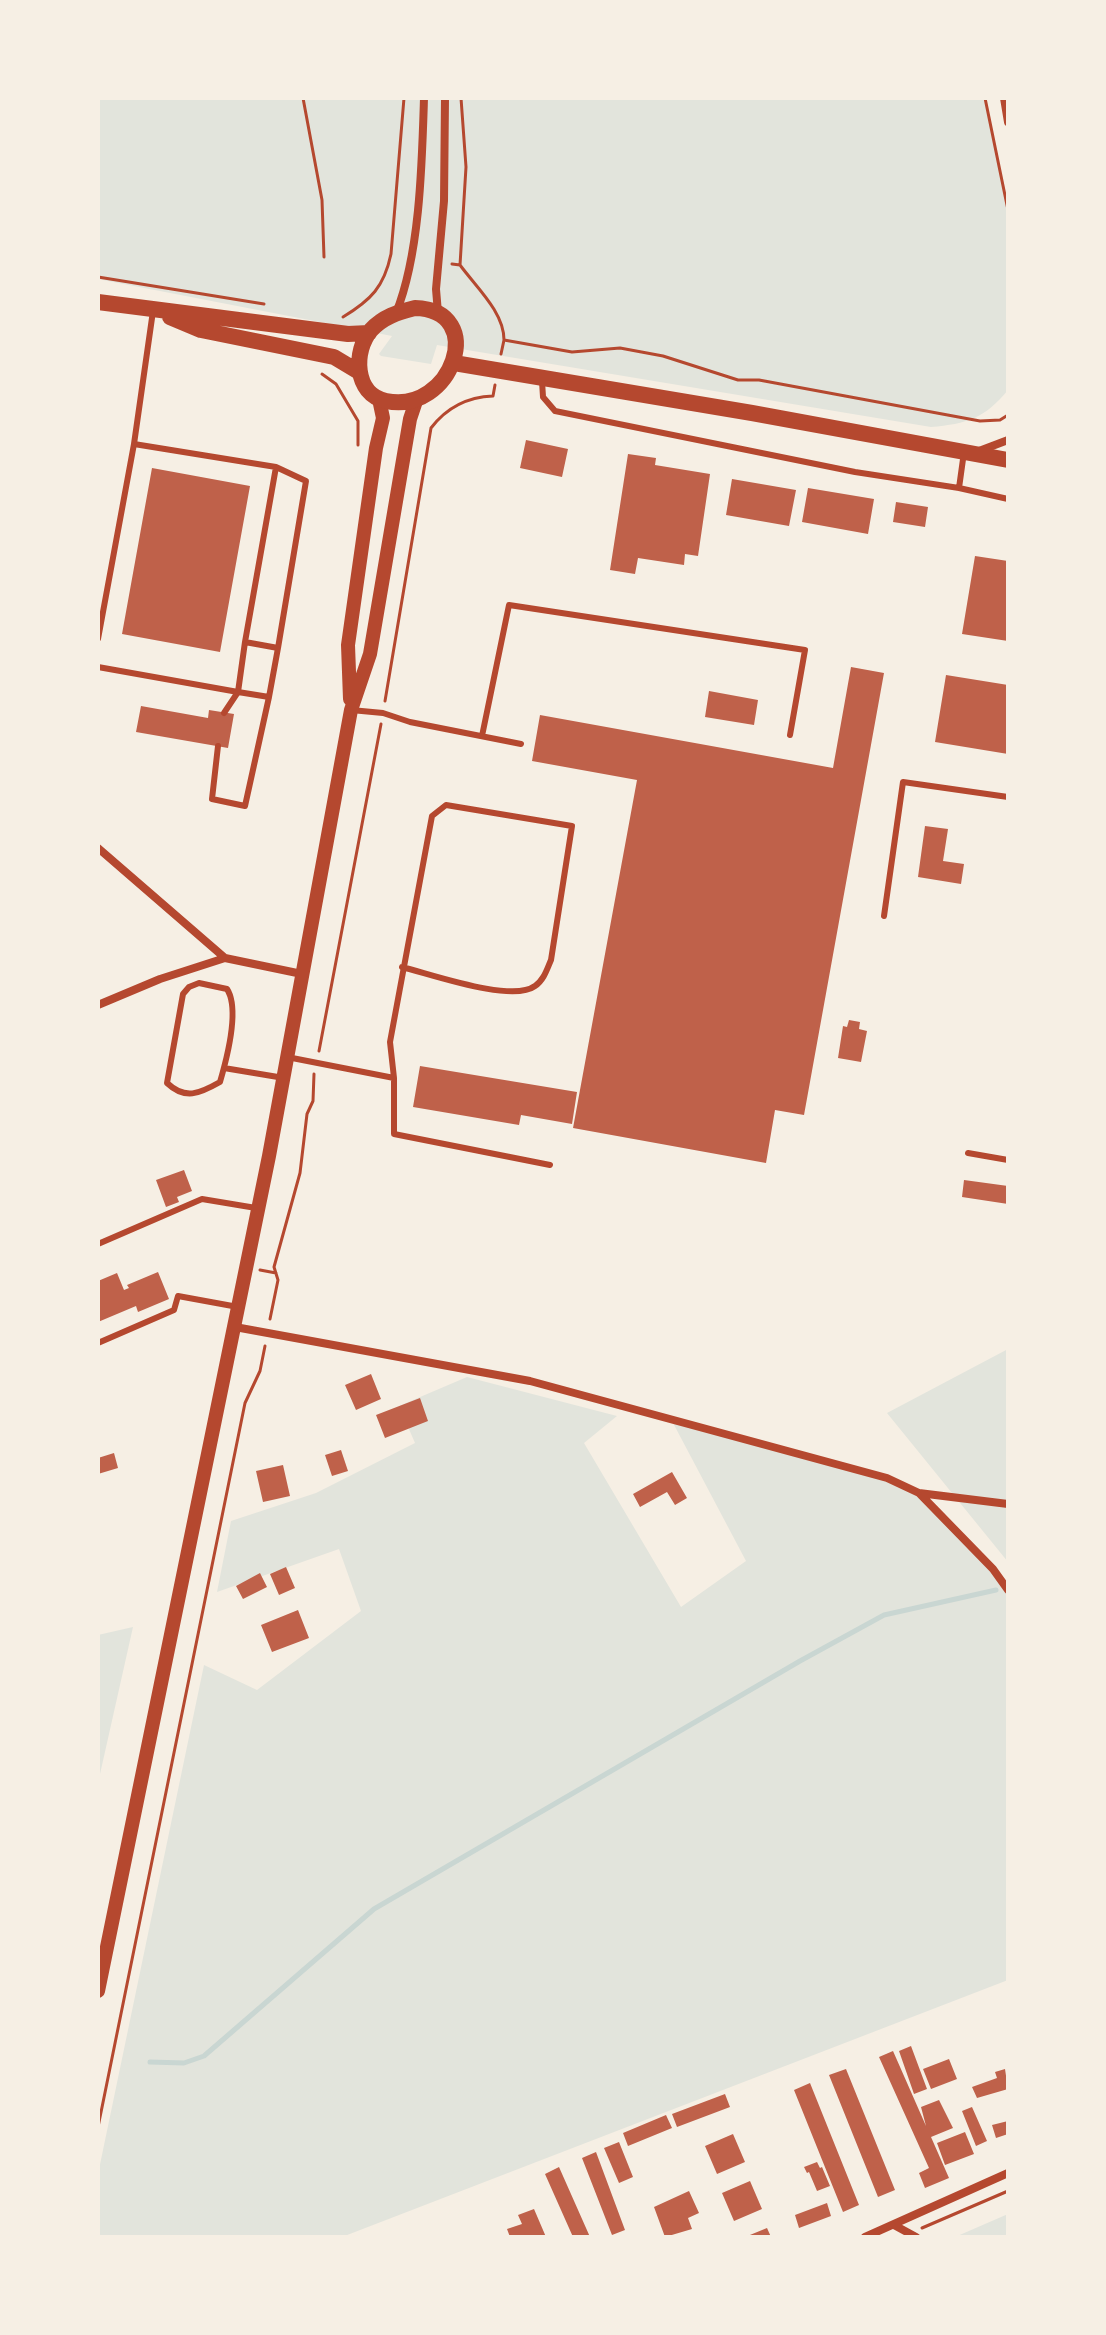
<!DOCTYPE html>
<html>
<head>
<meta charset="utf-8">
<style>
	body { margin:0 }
	#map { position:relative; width:1106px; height:2335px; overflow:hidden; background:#f6efe4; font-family:Helvetica,sans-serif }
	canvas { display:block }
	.frame { position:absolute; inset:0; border:100px solid #f6efe4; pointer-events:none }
</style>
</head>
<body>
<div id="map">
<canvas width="1106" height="2335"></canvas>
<div class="frame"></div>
</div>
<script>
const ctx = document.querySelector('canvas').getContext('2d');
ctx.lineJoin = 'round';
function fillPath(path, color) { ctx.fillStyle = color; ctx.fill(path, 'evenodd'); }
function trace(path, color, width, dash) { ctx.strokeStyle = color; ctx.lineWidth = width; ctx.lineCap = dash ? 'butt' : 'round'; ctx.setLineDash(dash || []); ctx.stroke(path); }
fillPath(new Path2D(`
	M98,98H984L1008,202V390C985,418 967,424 931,427L437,345L431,364L381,356L379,354L392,336L98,279Z
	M1008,1349V1562L887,1413Z
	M467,1377L617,1416L584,1443L681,1607L746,1561L672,1421L887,1478L919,1493L1008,1590V1980L342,2237H98V2174L204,1665L257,1690L361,1611L339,1549L217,1592L231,1521L316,1493L415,1443L399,1406Z
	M133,1627L98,1783V1635Z
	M1008,2214V2237H955Z`), '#e2e4dc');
trace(new Path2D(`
	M150,2062L184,2063L204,2056L374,1909L800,1661L884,1615L996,1590`), '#c9d6d2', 5);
fillPath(new Path2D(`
	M526,440L568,449L562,477L520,468Z
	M628,454L656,458L655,465L710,474L698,556L685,554L684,565L638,558L635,574L610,570Z
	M152,468L250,486L220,652L122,634Z
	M732,479L796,490L789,526L726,515Z
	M808,488L874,499L868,534L802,522Z
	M896,502L928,507L925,527L893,522Z
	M975,556L1008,561V641L962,634Z
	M851,667L884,673L804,1115L775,1110L766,1163L573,1128L637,780L532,761L540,715L833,768Z
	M946,675L1008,685V754L935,742Z
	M709,691L758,700L754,725L705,717Z
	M141,706L208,718L209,710L234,714L228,748L136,732Z
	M925,826L948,829L943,861L964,864L961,884L918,877Z
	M849,1020L860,1022L859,1029L867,1031L861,1062L838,1058L843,1026L847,1027Z
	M420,1066L577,1092L572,1124L521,1115L519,1125L413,1107Z
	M184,1170L192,1191L177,1197L179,1202L166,1207L156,1180Z
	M964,1180L1008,1186V1204L962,1197Z
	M158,1272L169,1299L138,1312L136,1306L98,1322V1281L117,1273L124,1290L129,1288L127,1285Z
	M371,1374L381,1399L356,1410L345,1385Z
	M420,1398L428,1421L385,1438L376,1415Z
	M341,1450L348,1471L332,1476L325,1455Z
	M114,1453L118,1468L98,1474V1458Z
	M283,1465L290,1496L263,1502L256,1471Z
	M672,1472L687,1498L675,1505L667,1492L640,1507L633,1494Z
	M286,1567L295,1588L279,1595L270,1574Z
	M260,1573L267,1587L243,1599L236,1586Z
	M298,1610L309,1638L272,1652L261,1625Z
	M911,2046L927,2089L914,2094L899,2051Z
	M893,2051L926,2126L921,2107L939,2100L953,2128L931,2137L949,2178L925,2188L919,2173L929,2168L879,2057Z
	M949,2059L957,2079L931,2089L923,2069Z
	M846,2069L895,2190L878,2197L829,2075Z
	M1005,2069L1008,2089L977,2098L972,2087L997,2078L995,2072Z
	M810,2083L859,2205L843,2212L794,2090Z
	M725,2094L730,2107L677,2127L672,2114Z
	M972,2107L987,2141L976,2146L962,2111Z
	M666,2115L672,2128L628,2146L623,2133Z
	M1008,2121V2134L996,2138L992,2125Z
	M965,2132L974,2154L945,2165L937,2143Z
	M733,2134L745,2162L717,2174L705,2146Z
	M619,2142L633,2177L619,2183L604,2148Z
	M596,2152L625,2230L612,2235L582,2158Z
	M817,2162L820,2168L822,2167L830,2186L817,2191L809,2172L807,2173L804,2167Z
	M559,2167L590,2237H573L545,2174Z
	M750,2181L762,2209L734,2221L722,2193Z
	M689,2191L699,2213L688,2218L692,2229L665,2237L654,2207Z
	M827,2203L831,2216L799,2228L795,2215Z
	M534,2209L546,2237H510L507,2229L522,2224L518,2215Z
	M767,2228L771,2237H745Z`), '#bf614a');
trace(new Path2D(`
	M303,98L322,200L324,257
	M985,98L1008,210
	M452,264L460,265C476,287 504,312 504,340L572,352L620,348L663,356L738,380H759L980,421L1000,420L1008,415
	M460,265L466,167L461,98
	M98,277L264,304
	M343,317C371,300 384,287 391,254L404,98
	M501,354L504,340
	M322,374L336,384L358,421V445
	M385,701L431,428C447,407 467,397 493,396L495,385
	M319,1051L381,724
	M260,1270L276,1273
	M270,1319L278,1280L274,1267L300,1173L307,1114L313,1101L314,1074
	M98,2127L245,1403L260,1371L265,1346
	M922,2228L1008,2191`), '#b5482f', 3);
trace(new Path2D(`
	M542,381L543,397L555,411L855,472L959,488L1008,499
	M134,444L153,311
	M959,488L964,452
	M98,639L134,444L276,467L306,481L278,648L245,642L276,467
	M98,667L238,692L245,642
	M351,710L383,713L410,722L521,744
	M224,713L238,692L269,697L278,648
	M482,736L509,605L805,650L790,735
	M218,746L212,799L245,806L269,697
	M884,916L903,782L1008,797
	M199,983L227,989C240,1009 227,1058 220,1082C199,1094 185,1100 167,1083L183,994L189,987Z
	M287,1057L394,1078V1134L550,1165
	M224,1068L284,1078
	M394,1078L390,1042L432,816L446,805L572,826L551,960C547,969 544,980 535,986C512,1003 431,974 402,967
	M968,1153L1008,1160
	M98,1244L202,1199L256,1208
	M98,1343L174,1310L178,1296L238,1307`), '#b5482f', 6);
trace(new Path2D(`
	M1004,98L1008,122
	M396,313C420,254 422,163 424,98
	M438,313L436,289L444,201L445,98
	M979,451L1008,440
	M98,848L225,958
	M98,1005L160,979L225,958L302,974
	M235,1327L530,1381L887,1478L919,1493L1008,1504
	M920,1494L993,1569L1008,1590
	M894,2225L916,2237
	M865,2237L1008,2173`), '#b5482f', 8);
trace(new Path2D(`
	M350,699L348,645L376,448L383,418L379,399
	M98,1991L269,1156L351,710L370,654L410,419L416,401`), '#b5482f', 14);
trace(new Path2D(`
	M98,302L348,334L369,333
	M415,308C489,310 452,415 386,401C354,394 353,351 371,330C383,317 398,312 415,308Z
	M170,317L201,330L334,357L359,372
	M454,363L752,413L1008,460`), '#b5482f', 16);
</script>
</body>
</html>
